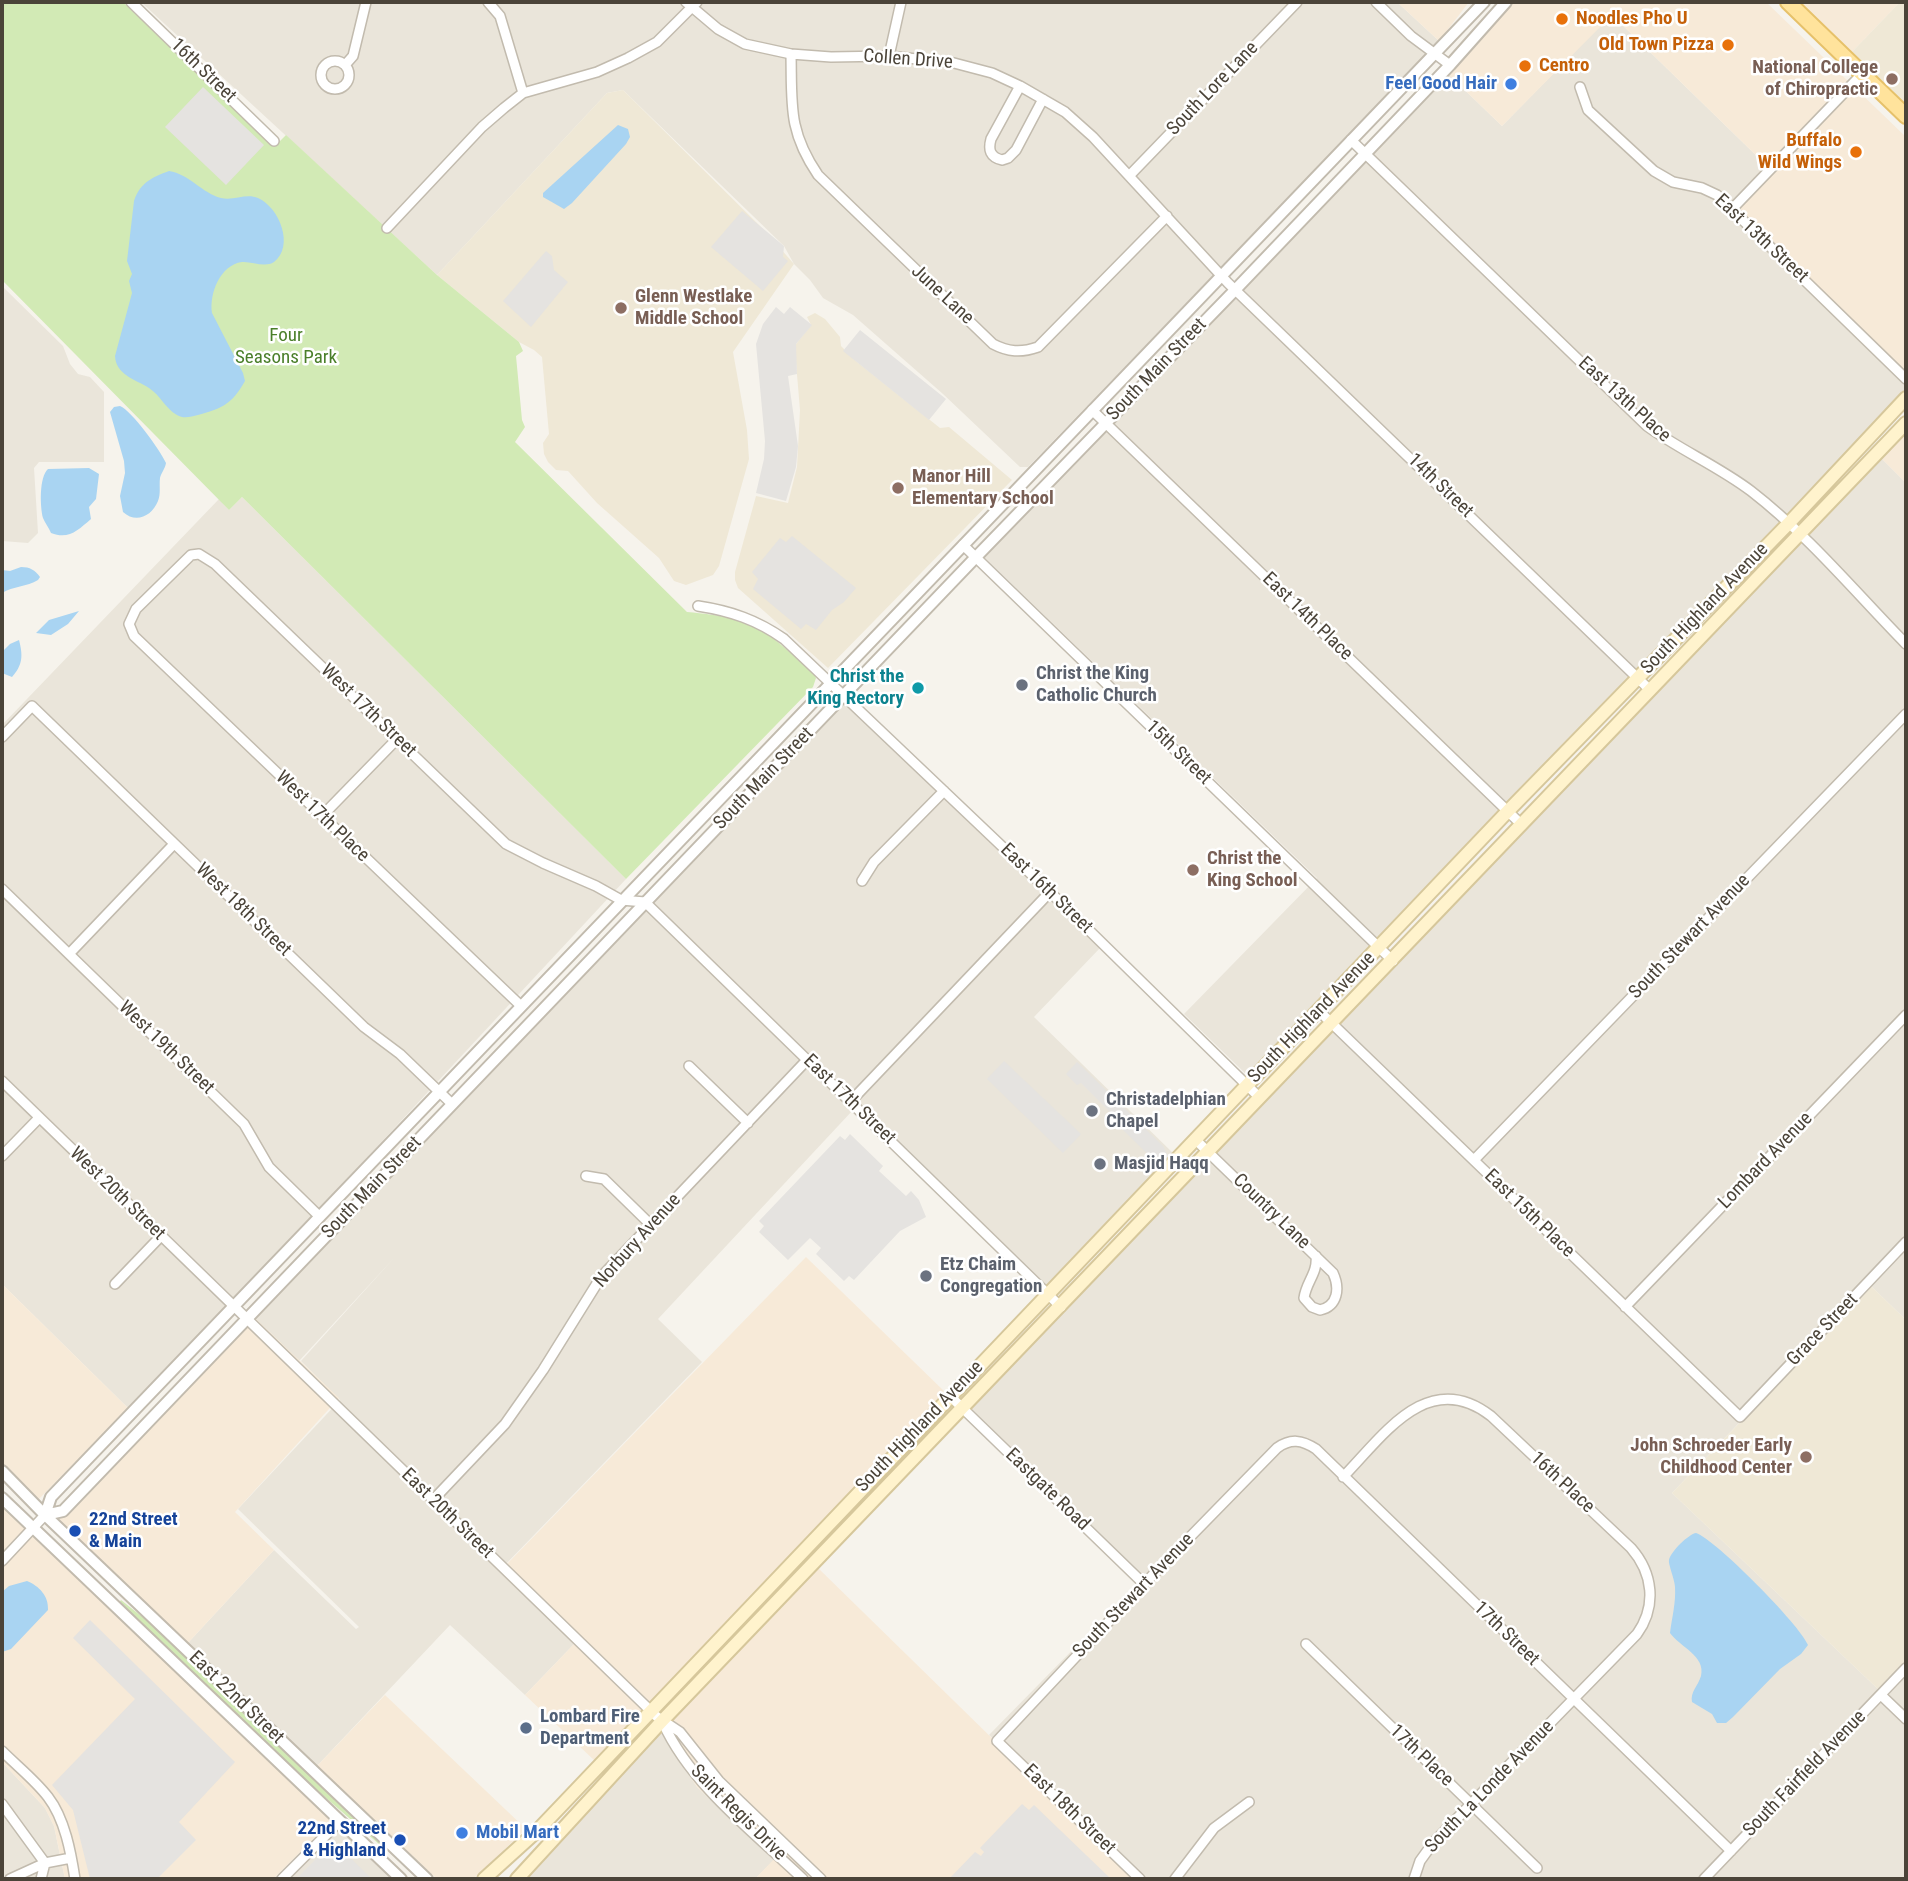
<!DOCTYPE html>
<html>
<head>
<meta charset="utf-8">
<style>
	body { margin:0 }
	#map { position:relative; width:1908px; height:1881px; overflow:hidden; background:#f6f3ec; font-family:"Roboto Condensed",sans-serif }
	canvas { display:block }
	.frame { position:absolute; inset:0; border:4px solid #4b4439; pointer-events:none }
</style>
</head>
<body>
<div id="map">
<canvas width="1908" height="1881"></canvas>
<div class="frame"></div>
</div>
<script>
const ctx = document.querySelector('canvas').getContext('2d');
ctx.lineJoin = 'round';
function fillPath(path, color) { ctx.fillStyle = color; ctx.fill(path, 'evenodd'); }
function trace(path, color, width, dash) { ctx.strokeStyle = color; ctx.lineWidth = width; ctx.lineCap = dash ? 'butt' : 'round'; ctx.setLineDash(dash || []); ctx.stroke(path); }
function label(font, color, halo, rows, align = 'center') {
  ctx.font = font + ' "Roboto Condensed",sans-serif'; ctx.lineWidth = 5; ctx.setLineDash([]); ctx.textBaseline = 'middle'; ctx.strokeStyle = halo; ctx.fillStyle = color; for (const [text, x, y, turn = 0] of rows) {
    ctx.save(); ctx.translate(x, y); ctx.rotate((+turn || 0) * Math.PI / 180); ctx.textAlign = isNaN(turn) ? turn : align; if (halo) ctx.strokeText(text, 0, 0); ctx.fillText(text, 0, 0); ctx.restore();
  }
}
fillPath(new Path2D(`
	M141,2H1397L1439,41L1028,467H1020L943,394L853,315L823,298L810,280L794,264L784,246L623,90L607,93L437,275Z
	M1611,14L1766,165L1727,207L1906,385V392L1247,1075L1184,1014L1317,878L984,557L1447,73L1502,126Z
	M2,286L63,346L70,364L78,374L90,377L104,392V462H39L34,468L38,533L28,543L2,541Z
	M1874,451L1906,483V1238L1740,1411L1336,1024Z
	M242,497L626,879L281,1250L128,1408L2,1284V725L219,499L229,510Z
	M843,702L1100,948L1034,1017L1175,1155L1047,1285L651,902Z
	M646,907L853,1110L658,1319L702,1362L502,1568L575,1643L525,1695L450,1625L317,1766L187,1644L274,1550L356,1629L359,1627L238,1509L340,1400L301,1361L394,1258L299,1361L255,1318Z
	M1332,1029L1740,1422L1672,1493L1880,1691L1699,1879H1136L989,1735L1144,1577L971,1408Z
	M1906,1248V1320L1871,1286Z
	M1906,1676V1712L1888,1695Z
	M1881,1702L1906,1726V1879H1710Z
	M661,1733L697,1787L774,1860L755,1879H524Z
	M2,1762L45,1808L54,1826L65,1879H2Z
	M333,1820L393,1879H273Z`), '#eae5da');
fillPath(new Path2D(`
	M1397,2H1469L1439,41Z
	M1513,2H1766L1906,137V385L1727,206L1766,165L1612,15L1502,126L1447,73Z
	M1798,2H1900L1851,53Z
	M1906,433V483L1882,459Z
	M806,1257L945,1392L649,1703L506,1565Z
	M2,1284L128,1408L39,1499L2,1463Z
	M255,1318L339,1398L235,1512L274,1550L187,1644L58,1521Z
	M2,1504L333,1820L273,1879H65L54,1826L45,1808L2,1762Z
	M817,1567L1136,1879H755L774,1859L697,1787L661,1733Z
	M575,1643L643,1709L595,1761L525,1695Z
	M385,1695L526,1829L473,1879H437L317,1766Z`), '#f7ead8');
fillPath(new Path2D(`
	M1900,2H1906V105L1851,53Z
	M623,90L765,231L794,264L733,352L747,430L749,459L719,566L713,575L686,585L674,581L659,558L597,503L568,471L556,470L548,462L544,454L543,443L549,434L542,357L534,350L519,342L437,275L607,93Z
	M815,313L825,319L840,337L841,346L856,361L940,428L949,427L1012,480L828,668L738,588L735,580V572L756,496L788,503L797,467L800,410L795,351L796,344L811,325L807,317Z
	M1871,1286L1906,1320V1663L1880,1691L1672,1493Z`), '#efe8d6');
fillPath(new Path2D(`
	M2,2H123L274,147L286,135L437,275L519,342L523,351L516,356L522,420L525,427L515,442L687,612C755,618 765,629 814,674L816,678L813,687L626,879L242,497L229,510L2,280Z
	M121,1600L145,1619L381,1843L380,1845L302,1777L119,1603Z`), '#d2eab5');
fillPath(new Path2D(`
	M203,87L264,145L226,185L165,127Z
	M742,211L784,246L783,257L788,261L763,291L711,247Z
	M546,251L552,256L554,270L568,282L531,327L503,301Z
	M776,307L784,314L790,307L812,325L796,344L797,374L788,376L798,446L796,467L786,501L756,493L764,459L765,441L756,344L763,324Z
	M860,330L946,399L929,420L843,351Z
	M792,536L856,588L844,602L832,610L816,630L806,624L801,629L753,589L758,579L752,572L780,538L786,542Z
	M1004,1061L1081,1134L1063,1153L987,1079Z
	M1077,1062L1163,1146L1168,1156L1159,1165L1123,1130L1124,1126L1081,1083L1077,1085L1066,1074Z
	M850,1134L883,1166L879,1171L906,1196L911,1191L919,1200L926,1217L900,1231L854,1280L849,1276L844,1281L816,1254L821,1248L810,1238L788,1260L759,1232L764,1226L759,1221L840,1136L845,1140Z
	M90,1620L235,1762L179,1822L196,1840L157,1879H90L73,1810L52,1785L135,1699L73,1638Z
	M1022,1804L1029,1810L1034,1805L1111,1879H949L975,1852L981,1856L984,1852L980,1848Z
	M336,1844L372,1879H296L319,1856L324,1860L323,1857Z`), '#e5e3e0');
fillPath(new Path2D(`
	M618,125L628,129L630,137L626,144L572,203L564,209L543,197V193Z
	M169,171C189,174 202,193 221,198C234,201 246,193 258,198C279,207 295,246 274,262C265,268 251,261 242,262C220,265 209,294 212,313L243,373L245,381C232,404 223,408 198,415C191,417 183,419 177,415C166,409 160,395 149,388C135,379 116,375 115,356L132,293L129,281L132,274L127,261L134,201C140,183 152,177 169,171Z
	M120,406C132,411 160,450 166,463C165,469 161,473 160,478C159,486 161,493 158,501C152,516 136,524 123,512L120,496L125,473L124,461L110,412L114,407Z
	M89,468L99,474L96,499L89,507L91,519C78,530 69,540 51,533C49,528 45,523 43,518C40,507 39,477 48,469Z
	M21,567C30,567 35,570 40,577L38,580C27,587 13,586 2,593V570L10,571Z
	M79,611L68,624L51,635L36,633L49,620Z
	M19,640C23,655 23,665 12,677L2,673V652L10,644Z
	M1696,1533C1715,1539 1801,1626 1808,1645L1801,1654L1780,1669L1733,1717L1726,1723H1717L1712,1714L1692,1702C1690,1692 1698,1686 1701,1676C1706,1656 1680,1647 1670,1633C1672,1617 1676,1603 1675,1587C1675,1580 1668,1564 1669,1560C1671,1551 1689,1534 1696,1533Z
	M27,1581C39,1586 49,1596 48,1610L11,1649L2,1652V1592L9,1586Z`), '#a9d4f2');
const minor = new Path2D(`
	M131,2L274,141
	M488,2L500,16L523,93
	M686,2L718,29L745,44L791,54L831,57L889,56L954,63L992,73L1020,86L1065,112L1093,137L1228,283L1650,690
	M1376,2L1411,36L1450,65
	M791,54C792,105 788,131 818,175L993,344C1008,352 1021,353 1038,347L1167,216
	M889,56L901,2
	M321 75a14 14 0 1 1 28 0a14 14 0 1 1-28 0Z
	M345,65L353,56L366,2
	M1020,86L991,139C988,150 990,157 1002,160L1008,158L1016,150L1043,99
	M1580,87L1588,110L1654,171L1673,182L1702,188L1717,195L1906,379
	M1351,140L1647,426C1680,450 1718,466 1751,491C1809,536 1855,592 1906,644
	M1129,176L1297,2
	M1733,208L1862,74
	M387,228L482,127L504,108L523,93L597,72L628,58L657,42L697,2
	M1092,410L1522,825
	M963,545L1393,961
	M698,606C731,611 757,620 784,639L1050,892L1260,1098
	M2,737L32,706L364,1027L400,1054L452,1104
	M322,816L397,739
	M862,881L874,862L944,791
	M2,889L244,1124L269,1167L319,1216
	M69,954L174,844
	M521,1006L134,636L129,624L136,609L191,555L199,554L215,564L506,844L543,863L596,886L621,900L645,902L1061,1307
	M1319,1011L1740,1417L1906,1242
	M689,1066L748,1123
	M2,1081L656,1716L680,1732L719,1781L821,1879
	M850,1102L1050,892
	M1195,1139L1208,1152L1333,1273C1340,1288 1338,1306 1320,1310L1312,1307L1304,1298C1306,1282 1318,1273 1316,1256
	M2,1156L39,1118
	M1474,1160L1906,714
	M586,1176L604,1179L651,1225
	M115,1284L161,1236
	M1625,1307L1906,1015
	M950,1396L1144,1584
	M1343,1477C1383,1436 1428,1367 1491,1416L1631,1548C1653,1573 1657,1606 1637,1634L1433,1843L1420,1861L1414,1879
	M433,1500L505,1424L543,1370L601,1277L807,1060
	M2,1561L45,1515
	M1306,1644L1537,1868
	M1881,1695L1906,1719
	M663,1723C692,1786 754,1832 803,1879
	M2,1751C17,1766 35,1780 48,1797C65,1819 71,1853 75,1879
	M2,1804L45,1863L41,1879
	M10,1879L45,1863L71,1858
	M282,1879L340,1821
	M1140,1879L997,1741L1144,1584L1277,1448C1291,1438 1302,1440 1316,1449L1731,1851
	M1175,1879L1214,1828L1249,1802
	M1704,1879L1906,1668`);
const tertiary = new Path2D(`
	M2,1471L45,1515L427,1879
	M2,1498L401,1879
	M45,1515L63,1511L976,557L1236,289L1450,65L1506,2
	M45,1515L51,1497L1484,2`);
const secondary = new Path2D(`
	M484,1879L538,1830L1508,811L1789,523L1906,398
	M517,1879L662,1721L1906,423`);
const primary = new Path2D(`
	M1788,2L1906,116`);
trace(minor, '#c2bbae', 12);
trace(tertiary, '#c2bbae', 14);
trace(secondary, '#d6c79b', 16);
trace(primary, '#e6c16a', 18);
trace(minor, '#fff', 9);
trace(tertiary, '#fff', 10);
trace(secondary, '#fff3cd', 12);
trace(primary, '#ffe39c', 14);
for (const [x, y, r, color] of [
	[1562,19,7,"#e8710a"],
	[1728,45,7,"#e8710a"],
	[1525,66,7,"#e8710a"],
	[1892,79,7,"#8d6e63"],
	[1511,84,7,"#3f7fe0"],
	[1856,152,7,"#e8710a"],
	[621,308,7,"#8d6e63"],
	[898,488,7,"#8d6e63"],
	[1022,685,7,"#6b7280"],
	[918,688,7,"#0f9aa8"],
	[1193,870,7,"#8d6e63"],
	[1092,1111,7,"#6b7280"],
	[1100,1164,7,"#6b7280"],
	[926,1276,7,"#6b7280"],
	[1806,1457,7,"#8d6e63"],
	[75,1531,7,"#1a4fb4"],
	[526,1728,7,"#5c6f8a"],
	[462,1833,7,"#3f7fe0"],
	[400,1840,7,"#1a4fb4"]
]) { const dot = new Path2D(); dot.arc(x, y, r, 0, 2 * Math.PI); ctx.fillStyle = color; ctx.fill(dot); trace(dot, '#fff', 2.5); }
label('bold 19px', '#c56008', '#fff', [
	["Noodles Pho U",1576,19],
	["Old Town Pizza",1714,45,"right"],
	["Centro",1539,66],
	["Buffalo",1842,141,"right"],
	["Wild Wings",1842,163,"right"]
], 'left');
label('19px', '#4b4439', '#fff', [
	["Collen Drive",908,60,4],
	["16th Street",203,71,44],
	["South Lore Lane",1213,89,-46],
	["East 13th Street",1761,239,43],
	["June Lane",942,295,43],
	["South Main Street",1157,370,-46],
	["East 13th Place",1624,400,42],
	["14th Street",1440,486,44],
	["South Highland Avenue",1705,609,-46],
	["East 14th Place",1307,617,44],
	["West 17th Street",368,711,44],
	["15th Street",1178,753,44],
	["South Main Street",764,779,-46],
	["West 17th Place",322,817,44],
	["East 16th Street",1046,889,44],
	["West 18th Street",243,910,44],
	["South Stewart Avenue",1690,937,-46],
	["South Highland Avenue",1312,1018,-46],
	["West 19th Street",166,1048,44],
	["East 17th Street",849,1100,44],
	["Lombard Avenue",1766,1161,-46],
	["South Main Street",372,1188,-46],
	["West 20th Street",117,1194,44],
	["Country Lane",1271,1212,44],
	["East 15th Place",1529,1214,44],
	["Norbury Avenue",638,1241,-48],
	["Grace Street",1823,1330,-46],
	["South Highland Avenue",920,1427,-46],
	["16th Place",1562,1483,43],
	["Eastgate Road",1047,1490,44],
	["East 20th Street",447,1514,44],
	["South Stewart Avenue",1134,1596,-46],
	["17th Street",1506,1634,44],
	["East 22nd Street",236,1698,44],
	["17th Place",1421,1756,44],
	["South Fairfield Avenue",1805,1774,-46],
	["South La Londe Avenue",1490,1787,-46],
	["East 18th Street",1069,1810,44],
	["Saint Regis Drive",738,1813,45]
]);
label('bold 19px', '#785e54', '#fff', [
	["National College",1878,68,"right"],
	["of Chiropractic",1878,90,"right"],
	["Glenn Westlake",635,297],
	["Middle School",635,319],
	["Manor Hill",912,477],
	["Elementary School",912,499],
	["Christ the",1207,859],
	["King School",1207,881],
	["John Schroeder Early",1792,1446,"right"],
	["Childhood Center",1792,1468,"right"]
], 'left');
label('bold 19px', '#366cbe', '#fff', [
	["Feel Good Hair",1497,84],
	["Mobil Mart",476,1833,"left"]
], 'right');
label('19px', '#4a7f2a', '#fff', [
	["Four",286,336],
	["Seasons Park",286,358]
]);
label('bold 19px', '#5b616d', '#fff', [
	["Christ the King",1036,674],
	["Catholic Church",1036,696],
	["Christadelphian",1106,1100],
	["Chapel",1106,1122],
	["Masjid Haqq",1114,1164],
	["Etz Chaim",940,1265],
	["Congregation",940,1287]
], 'left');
label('bold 19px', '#0d838f', '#fff', [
	["Christ the",904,677],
	["King Rectory",904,699]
], 'right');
label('bold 19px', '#164399', '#fff', [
	["22nd Street",89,1520],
	["& Main",89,1542],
	["22nd Street",386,1829,"right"],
	["& Highland",386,1851,"right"]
], 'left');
label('bold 19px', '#4e5e75', '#fff', [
	["Lombard Fire",540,1717],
	["Department",540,1739]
], 'left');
</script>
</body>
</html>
